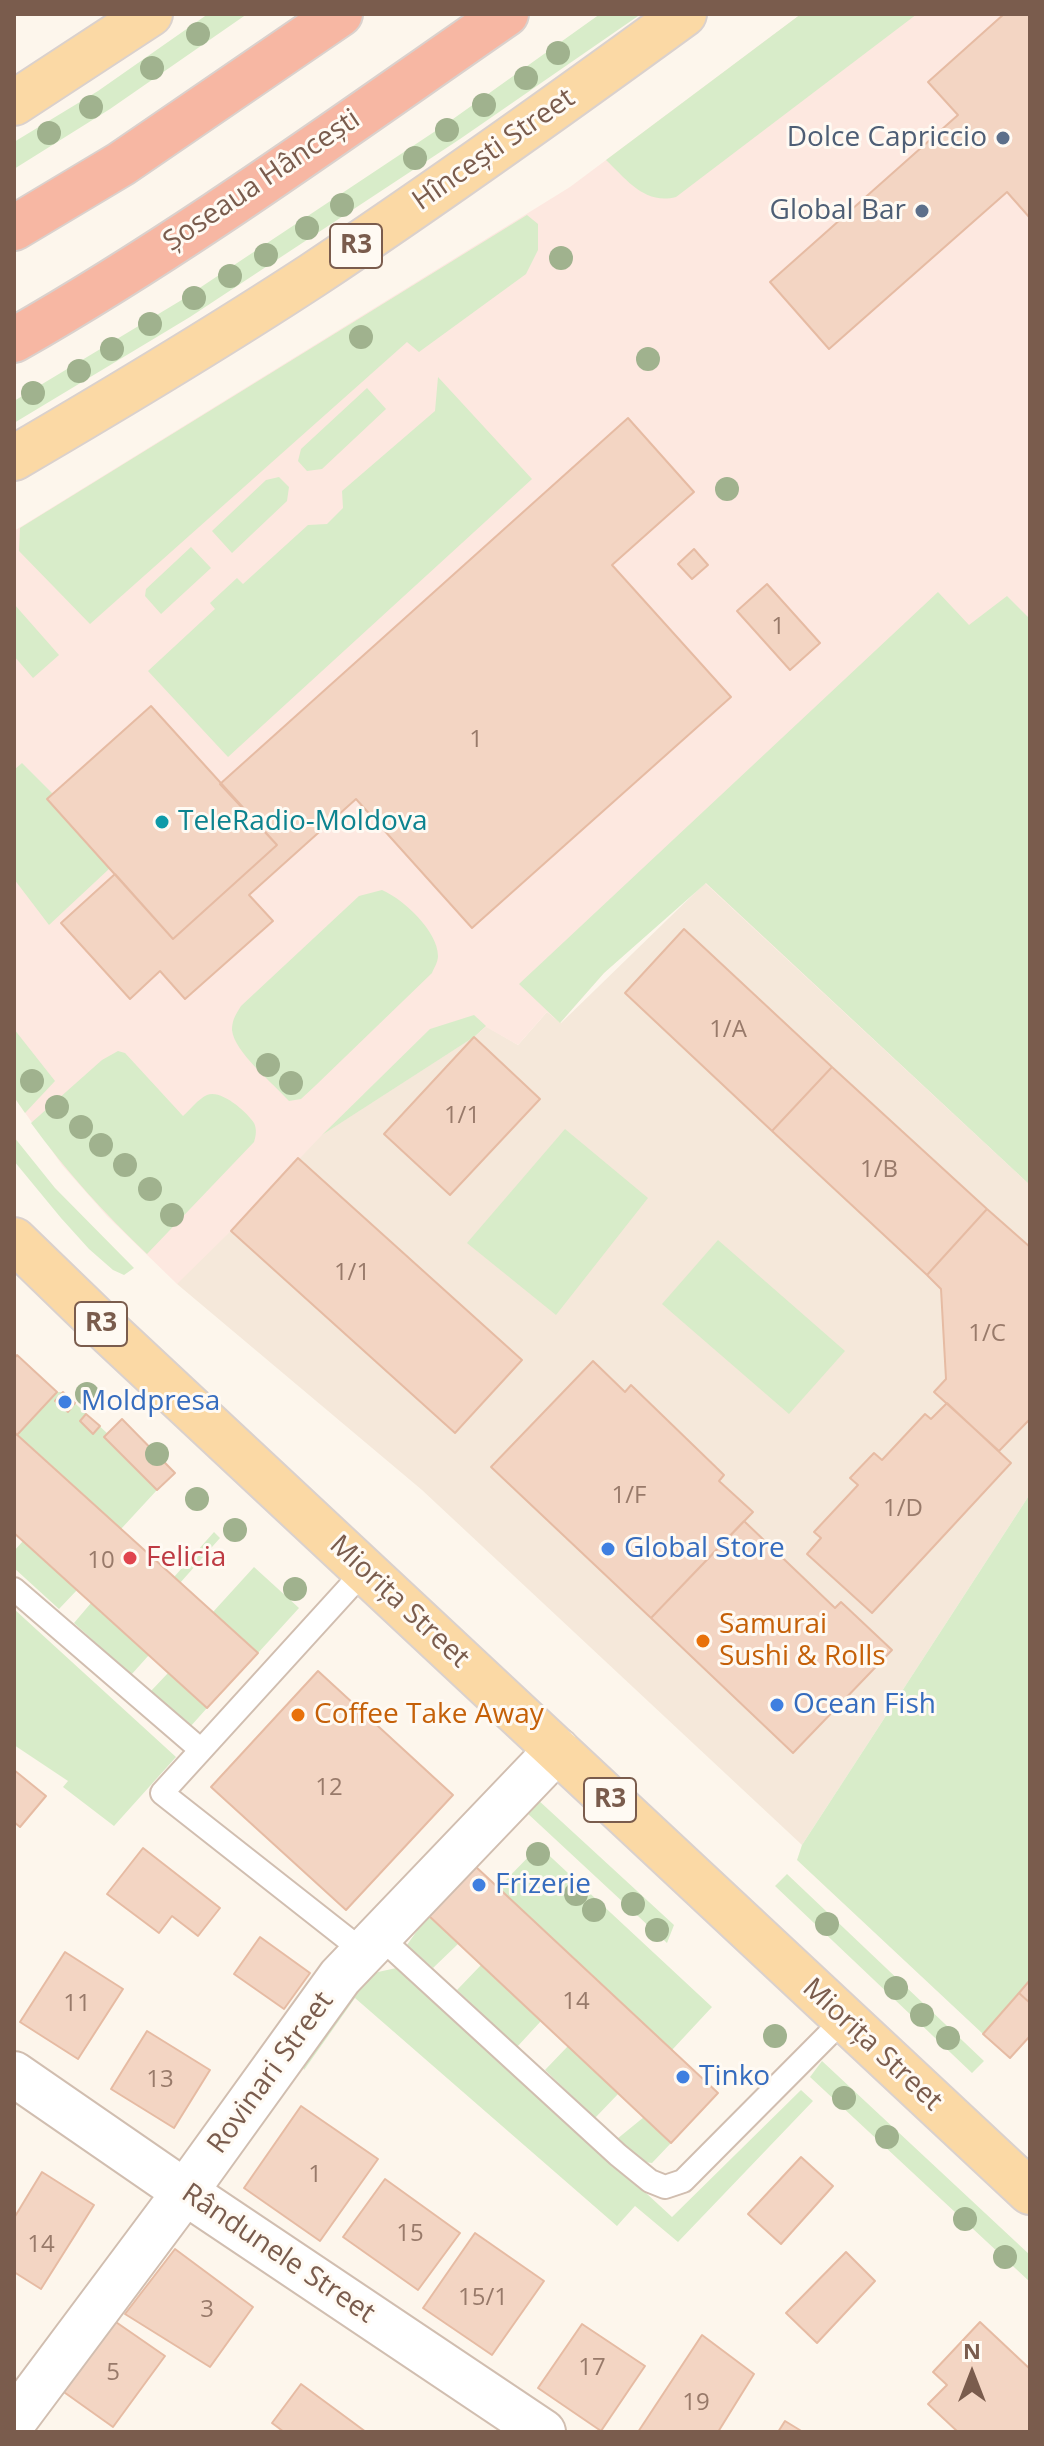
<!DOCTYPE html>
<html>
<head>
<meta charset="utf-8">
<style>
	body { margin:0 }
	#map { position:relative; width:1044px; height:2446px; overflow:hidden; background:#fdf6ec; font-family:"Open Sans",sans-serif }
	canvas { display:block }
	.frame { position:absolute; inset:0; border:16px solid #7a5c4d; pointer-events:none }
	.north { position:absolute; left:932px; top:2334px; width:80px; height:80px; -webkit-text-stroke:6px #fffaf3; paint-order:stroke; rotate:0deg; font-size:22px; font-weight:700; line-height:32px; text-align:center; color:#7a5c4d }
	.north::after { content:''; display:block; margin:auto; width:28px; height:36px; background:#7a5c4d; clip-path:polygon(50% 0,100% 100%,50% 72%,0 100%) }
</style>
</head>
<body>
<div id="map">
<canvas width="1044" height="2446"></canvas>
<div class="frame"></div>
<div class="north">N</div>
</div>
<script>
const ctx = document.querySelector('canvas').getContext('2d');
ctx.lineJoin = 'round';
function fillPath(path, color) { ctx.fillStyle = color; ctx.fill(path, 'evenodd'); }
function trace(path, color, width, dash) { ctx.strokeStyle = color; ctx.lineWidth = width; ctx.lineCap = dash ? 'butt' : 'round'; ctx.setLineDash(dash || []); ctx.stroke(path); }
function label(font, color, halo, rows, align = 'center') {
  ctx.font = font + ' "Open Sans",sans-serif'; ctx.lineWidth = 6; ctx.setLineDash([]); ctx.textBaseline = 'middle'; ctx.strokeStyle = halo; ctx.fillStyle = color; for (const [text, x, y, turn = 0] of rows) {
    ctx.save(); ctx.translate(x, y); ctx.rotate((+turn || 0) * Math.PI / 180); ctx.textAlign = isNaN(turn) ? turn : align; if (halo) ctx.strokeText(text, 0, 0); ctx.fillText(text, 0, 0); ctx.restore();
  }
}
fillPath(new Path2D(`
	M705,883L1030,1185V1494L802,1845L422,1490L177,1284L178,1268L310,1131L474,1037L486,1026L518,1045L547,1012L561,1023Z`), '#f5e8da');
fillPath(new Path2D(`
	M801,14H1030V1185L705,883L604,973L560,1023L547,1012L518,1045L486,1027L474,1037L322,1135L231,1231L177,1284L107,1216L62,1165L14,1097V531L570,187Z`), '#fde8e0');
fillPath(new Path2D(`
	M208,14H247L110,109L14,169V142L98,91Z
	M600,14H641L460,139L190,317L14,423V401L180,301L446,124Z
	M801,14H917L676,197C645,205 627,180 606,160Z
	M527,215L538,224V250L526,274L419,352L407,342L90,624L19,551L20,528Z
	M438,377L532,479L228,757L148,671L215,609L210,603L237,578L243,584L308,525L327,524L343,508L342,491L435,411Z
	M367,388L386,409L322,469L307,471L298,461L301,449Z
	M279,477L289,487L287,501L232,553L212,531L266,480Z
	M191,547L211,568L161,614L145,596L146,589Z
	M938,592L969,625L1007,596L1030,619V1185L706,883L604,973L560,1023L519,984Z
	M14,604L59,655L33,678L14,656Z
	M22,763L53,794L110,868L49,925L14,879V770Z
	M382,890C403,899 438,931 438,956C438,962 434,968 432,973L315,1086L301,1099L289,1101C274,1084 234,1052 232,1030C232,1020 236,1014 241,1006L359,896Z
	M474,1015L486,1026L474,1037L322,1135L430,1029Z
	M14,1029L55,1081L25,1113L14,1097Z
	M118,1051L125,1053L183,1116C190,1110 198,1099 207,1095C221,1089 247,1112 254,1123C257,1129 256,1136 254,1142L147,1254C104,1213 66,1171 31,1123L102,1060Z
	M565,1129L648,1198L556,1315L467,1243Z
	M14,1137L55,1188L134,1268L124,1275L113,1270L89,1249L61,1218L14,1161Z
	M718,1240L845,1351L789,1414L662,1304Z
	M57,1392H63L108,1434L105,1438L157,1490L121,1529L17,1435Z
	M1030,1494V1980L983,2034L797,1860L802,1845Z
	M214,1532L220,1538L180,1583L174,1577Z
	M23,1541L77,1590L59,1609L14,1568V1551Z
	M254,1567L299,1608L258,1653L213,1612Z
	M91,1603L149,1655L131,1675L74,1623Z
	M14,1609L176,1757L114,1826L63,1787L68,1781L14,1745Z
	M168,1673L207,1708L190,1727L151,1691Z
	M537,1799L674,1925L667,1943L526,1812Z
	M539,1846L712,2007L672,2050L498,1888Z
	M787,1874L984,2061L972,2073L775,1886Z
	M428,1915L458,1944L433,1968L407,1945Z
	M481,1965L541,2021L517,2047L457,1990Z
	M401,1967L672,2217L801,2090L813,2101L678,2242L635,2206L617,2226L355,1998L304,2070L300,2057L348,1989L378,1972Z
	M568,2046L619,2093L595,2118L545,2070Z
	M822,2061L1030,2255V2282L810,2077Z
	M644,2117L671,2143L652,2163L644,2162L617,2139Z`), '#d8ecc9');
const building = new Path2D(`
	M1004,14H1030V218L1007,192L829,349L770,282L958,115L928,82Z
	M628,418L694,492L612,565L731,697L472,928L356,799L249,895L273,921L185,999L160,971L130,999L61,923L115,874L173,939L277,845L220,784Z
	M694,549L708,565L692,579L678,564Z
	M767,584L820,643L790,670L737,611Z
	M151,706L277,845L173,939L47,799Z
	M684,929L832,1067L772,1131L625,993Z
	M474,1037L540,1099L450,1195L384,1134Z
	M832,1067L987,1209L927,1275L772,1131Z
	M298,1158L522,1360L455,1433L231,1231Z
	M987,1209L1030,1247V1419L999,1451L934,1392L946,1379L941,1289L927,1275Z
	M17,1355L57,1392L17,1435L14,1432V1359Z
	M593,1361L625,1392L631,1385L724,1475L719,1481L753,1512L651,1618L491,1467Z
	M63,1392L75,1403L68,1412L55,1401Z
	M947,1403L1011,1463L872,1613L807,1554L821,1538L814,1532L858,1485L850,1478L874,1453L882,1460L925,1414L931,1419Z
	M86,1414L100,1426L93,1434L80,1421Z
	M122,1419L175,1473L157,1490L104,1437Z
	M14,1432L258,1653L207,1708L14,1533Z
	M744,1521L835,1608L841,1602L892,1650L793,1753L651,1618Z
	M318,1671L453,1795L346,1910L211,1787Z
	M14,1770L46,1796L20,1827L14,1822Z
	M143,1848L220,1908L198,1936L172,1916L159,1933L107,1894Z
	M475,1866L718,2093L671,2143L428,1915Z
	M260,1937L310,1973L284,2009L234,1974Z
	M65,1952L123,1989L78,2059L20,2022Z
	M1030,1980V2003L1019,1993Z
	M1019,1993L1030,2003V2036L1010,2058L983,2034Z
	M147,2031L210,2070L174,2128L111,2089Z
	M301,2106L378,2159L320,2241L244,2188Z
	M801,2157L833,2186L781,2244L748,2214Z
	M42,2172L94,2205L41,2289L14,2272V2218Z
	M385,2179L460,2233L418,2290L343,2237Z
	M475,2233L544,2281L492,2355L423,2308Z
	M175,2249L253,2307L210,2367L125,2314Z
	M846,2252L875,2281L817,2343L786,2313Z
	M113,2320L165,2356L113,2427L61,2390Z
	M980,2322L1030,2369V2432H958L928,2404L947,2385L933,2372Z
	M582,2324L645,2366L601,2431L538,2388Z
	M702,2335L754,2374L718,2432H638Z
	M301,2384L366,2432H284L272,2423Z
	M785,2421L803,2432H778Z`);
fillPath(building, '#f3d5c3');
trace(building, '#e6bba3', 2);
const lane = new Path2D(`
	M14,1589L201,1750
	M379,1936L618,2155L650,2181L665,2187L683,2181L844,2019
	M364,1952L162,1793L365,1570`);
const street = new Path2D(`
	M14,2074L185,2192L543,2432
	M14,2421L185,2192L340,1977L557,1750`);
const primary = new Path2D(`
	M14,103L150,14
	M14,458C115,399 215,339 313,275C439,191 562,103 684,14
	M14,1240L109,1332L1030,2192`);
const highway = new Path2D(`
	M14,228L121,164L340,14
	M14,340C184,243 344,126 506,14`);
trace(lane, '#d1beb0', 26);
trace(street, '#d1beb0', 48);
trace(primary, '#dad1cd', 48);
trace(highway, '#dad1cd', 48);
trace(lane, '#fff', 22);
trace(street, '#fff', 44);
trace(primary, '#fbd9a5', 44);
trace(highway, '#f7b7a3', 44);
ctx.fillStyle = '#a0b28e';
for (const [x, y] of [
	[198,34],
	[558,53],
	[152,68],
	[526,78],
	[484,105],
	[91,107],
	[447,130],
	[49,133],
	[415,158],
	[342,205],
	[307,228],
	[266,255],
	[561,258],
	[230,276],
	[194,298],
	[150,324],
	[361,337],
	[112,349],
	[648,359],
	[79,371],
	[33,393],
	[727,489],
	[268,1065],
	[32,1081],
	[291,1083],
	[57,1107],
	[81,1127],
	[101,1145],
	[125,1165],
	[150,1189],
	[172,1215],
	[87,1394],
	[157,1454],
	[197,1499],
	[235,1530],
	[295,1589],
	[538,1854],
	[576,1894],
	[633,1904],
	[594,1910],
	[827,1924],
	[657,1930],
	[896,1988],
	[922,2015],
	[775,2036],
	[948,2038],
	[844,2098],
	[887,2137],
	[965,2219],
	[1005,2257]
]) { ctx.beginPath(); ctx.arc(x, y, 12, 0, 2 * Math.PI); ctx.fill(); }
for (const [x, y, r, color] of [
	[1003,138,8,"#5c6f8a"],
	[922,211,8,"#5c6f8a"],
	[162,822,8,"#0f9aa8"],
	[65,1402,8,"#3f7fe0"],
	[608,1549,8,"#3f7fe0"],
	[130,1558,8,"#e0444e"],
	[703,1641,8,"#e8710a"],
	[777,1705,8,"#3f7fe0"],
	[298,1715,8,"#e8710a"],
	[479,1885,8,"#3f7fe0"],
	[683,2077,8,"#3f7fe0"]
]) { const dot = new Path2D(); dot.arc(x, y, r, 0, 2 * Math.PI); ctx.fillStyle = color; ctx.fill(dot); trace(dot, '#fffaf3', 3); }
label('24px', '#987a6a', null, [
	["1",778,627],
	["1",476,740],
	["1/A",728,1030],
	["1/1",462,1116],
	["1/B",879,1170],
	["1/1",352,1273],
	["1/C",987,1334],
	["1/F",629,1496],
	["1/D",903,1509],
	["10",101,1561],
	["12",329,1788],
	["14",576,2002],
	["11",77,2004],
	["13",160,2080],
	["1",315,2175],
	["15",410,2234],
	["14",41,2245],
	["15/1",483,2298],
	["3",207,2310],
	["17",592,2368],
	["5",113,2373],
	["19",696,2403]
]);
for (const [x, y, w] of [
	[356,246,52],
	[101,1324,52],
	[610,1800,52]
]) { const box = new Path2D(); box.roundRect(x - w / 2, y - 22, w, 44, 6); ctx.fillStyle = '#fffaf3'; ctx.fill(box); trace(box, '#7a5c4d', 2); }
label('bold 26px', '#7a5c4d', null, [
	["R3",356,246],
	["R3",101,1324],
	["R3",610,1800]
]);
label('28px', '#4e5e75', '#fffaf3', [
	["Dolce Capriccio",987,138],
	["Global Bar",906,211]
], 'right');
label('28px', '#7a5c4d', '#fffaf3', [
	["Hîncești Street",494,150,-35],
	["Șoseaua Hâncești",262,181,-34],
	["Miorița Street",399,1602,43],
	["Miorița Street",872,2045,43],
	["Rovinari Street",271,2073,-54],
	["Rândunele Street",278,2254,34]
]);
label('28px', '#0d838f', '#fffaf3', [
	["TeleRadio-Moldova",178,822]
], 'left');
label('28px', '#366cbe', '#fffaf3', [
	["Moldpresa",81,1402],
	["Global Store",624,1549],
	["Ocean Fish",793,1705],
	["Frizerie",495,1885],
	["Tinko",699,2077]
], 'left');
label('28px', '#be3a42', '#fffaf3', [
	["Felicia",146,1558]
], 'left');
label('28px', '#c56008', '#fffaf3', [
	["Samurai",719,1625],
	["Sushi & Rolls",719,1657],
	["Coffee Take Away",314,1715]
], 'left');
</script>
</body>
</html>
